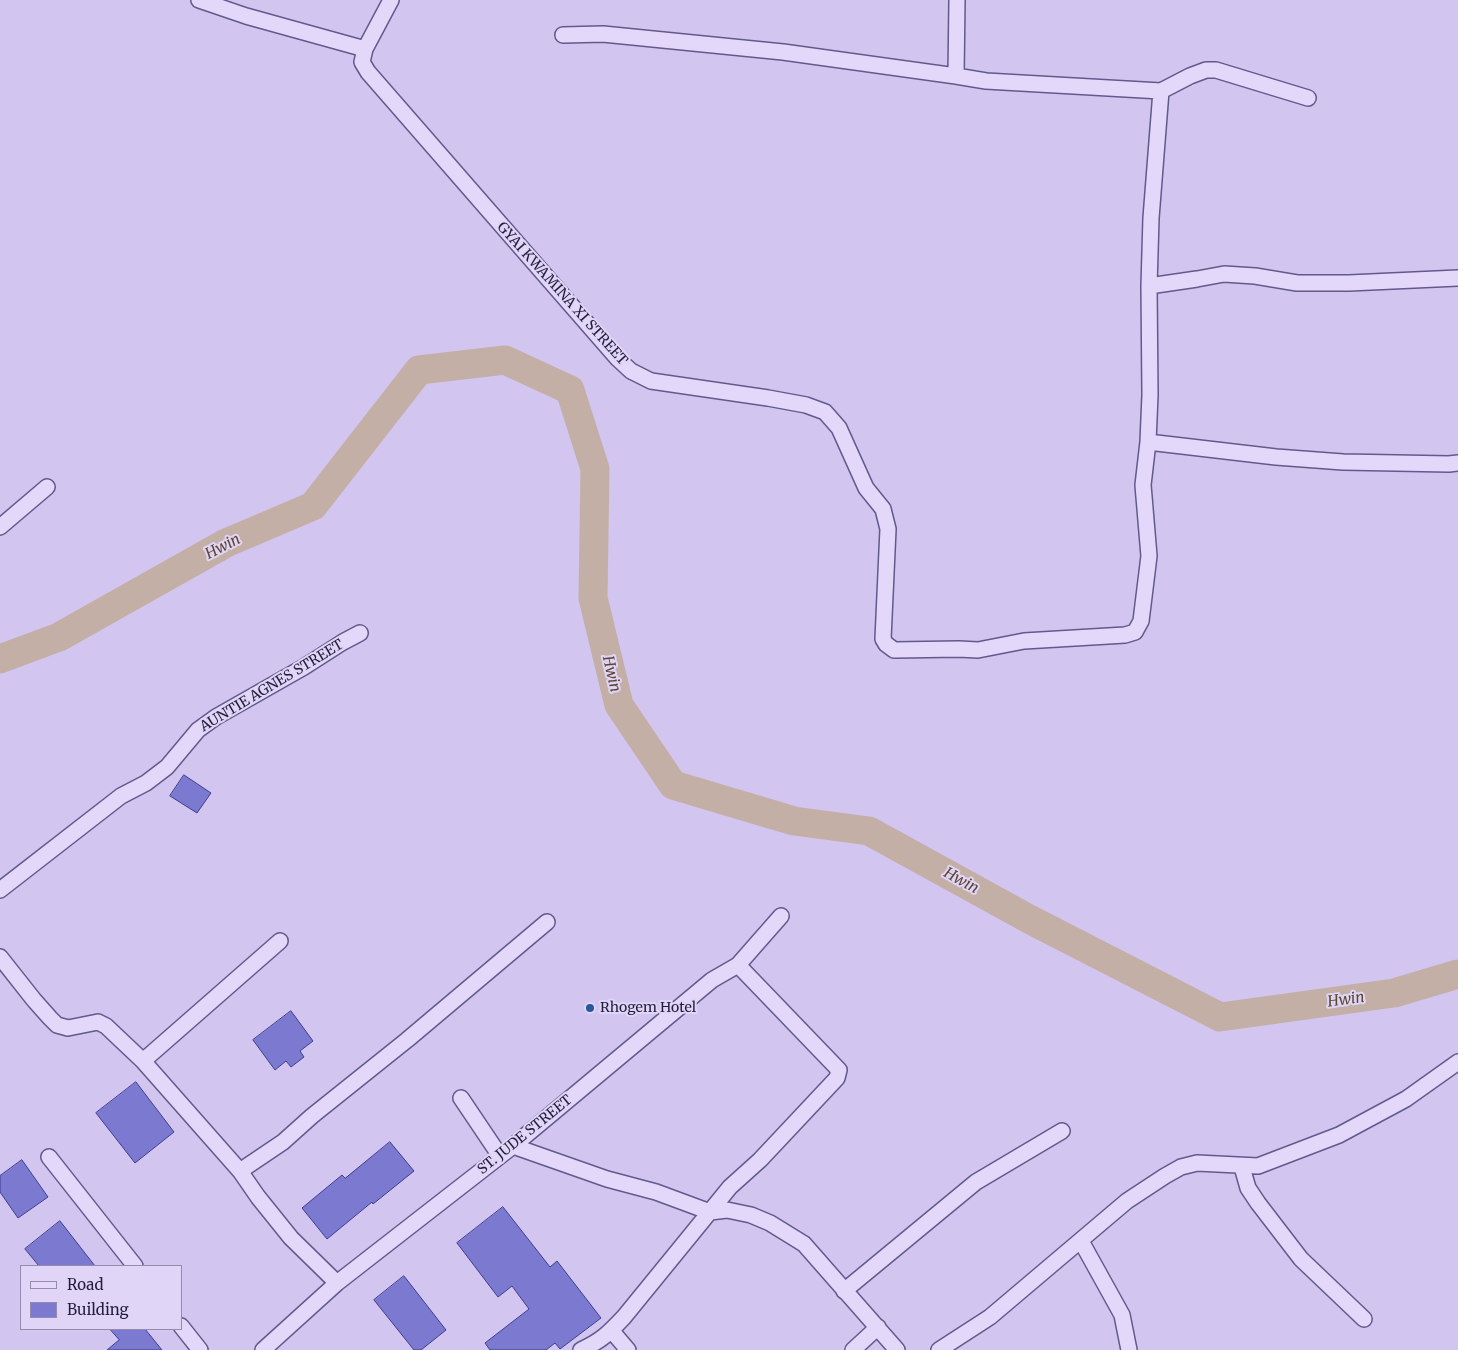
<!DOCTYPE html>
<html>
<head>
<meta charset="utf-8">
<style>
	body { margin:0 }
	#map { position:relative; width:1458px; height:1350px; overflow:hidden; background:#d2c5f0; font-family:Merriweather,serif }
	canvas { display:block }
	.legend { position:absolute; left:20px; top:1265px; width:162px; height:65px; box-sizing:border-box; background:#e0d5f7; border:1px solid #948cac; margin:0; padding:6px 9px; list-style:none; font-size:15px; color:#211e3c }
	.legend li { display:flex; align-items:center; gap:10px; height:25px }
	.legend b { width:25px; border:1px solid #948cac }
</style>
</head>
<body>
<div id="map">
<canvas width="1458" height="1350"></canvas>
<ul class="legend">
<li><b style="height:6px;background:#e3d8fa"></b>Road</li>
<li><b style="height:14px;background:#7b79d0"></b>Building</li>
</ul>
</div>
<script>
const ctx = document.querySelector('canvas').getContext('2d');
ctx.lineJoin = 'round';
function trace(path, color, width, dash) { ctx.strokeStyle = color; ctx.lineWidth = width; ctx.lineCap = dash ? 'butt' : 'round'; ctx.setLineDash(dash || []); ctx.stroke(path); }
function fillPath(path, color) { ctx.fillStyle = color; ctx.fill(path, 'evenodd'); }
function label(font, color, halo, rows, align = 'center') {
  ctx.font = font + ' Merriweather,serif'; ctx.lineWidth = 4; ctx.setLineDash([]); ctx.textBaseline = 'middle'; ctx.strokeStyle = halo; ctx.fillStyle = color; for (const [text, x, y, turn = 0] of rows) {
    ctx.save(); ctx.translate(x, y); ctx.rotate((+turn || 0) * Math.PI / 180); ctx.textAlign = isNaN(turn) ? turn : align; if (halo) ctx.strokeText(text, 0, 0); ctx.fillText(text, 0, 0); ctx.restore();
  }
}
trace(new Path2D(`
	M0,659L59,637L226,543L313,506L419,370L505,360L570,390L595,469L593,598L619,705L673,785L794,821L869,831L1029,919L1220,1017L1394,993L1458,974`), '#c3afa6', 29);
const building = new Path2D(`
	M184,775L211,793L197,813L170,796Z
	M291,1011L313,1041L300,1051L304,1057L291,1067L286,1061L275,1070L253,1040Z
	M136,1082L174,1132L135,1163L96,1113Z
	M390,1142L414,1171L373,1204L372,1202L327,1239L302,1208L342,1175L345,1178Z
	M22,1160L48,1197L18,1218L0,1192V1176Z
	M503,1207L550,1267L557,1261L601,1318L560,1349L555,1343L546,1350H490L485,1343L529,1309L512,1286L498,1297L457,1243Z
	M60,1221L95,1266H39L25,1249Z
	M404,1276L446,1330L421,1350H414L374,1300Z
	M110,1329H145L162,1350H107L119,1340Z`);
fillPath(building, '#7b79d0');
trace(building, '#3e3e8d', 1);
const street = new Path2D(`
	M199,0L246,16L365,49L362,62L368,72L618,359L631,371L651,381L768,398L806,405L825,412L839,428L866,488L883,509L888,529L883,639L886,644L894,650L959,649L978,650L1024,641L1125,635L1135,632L1141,621L1149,556L1143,485L1148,442L1150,395L1149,286L1151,218L1161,91
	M957,0L956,76L986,81L1161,91L1190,76L1206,70H1216L1308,98
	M563,35L603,34L783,52L956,76
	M365,49L391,0
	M1149,286L1197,279L1224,274L1255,276L1297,283H1349L1458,278
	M1148,442L1276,457L1343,462L1449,464L1458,463
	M0,527L47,487
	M0,890L121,796L146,783L167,767L198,730L216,717L304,667L343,642L360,633
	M0,957L34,1000L50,1018L57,1025L68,1028L98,1022L106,1026L143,1061L240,1171L258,1197L291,1238L337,1283
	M143,1061L280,941
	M461,1098L500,1156
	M513,1146L607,1179L656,1192L710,1212L727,1210L751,1215L770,1223L804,1244L897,1350
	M49,1157L135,1266
	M1242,1167L1248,1188L1258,1203L1301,1259L1364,1319
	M240,1171L283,1142L312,1116L407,1040L547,922
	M1081,1241L1122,1315L1129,1350
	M844,1291L976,1182L1062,1131
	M181,1326L200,1350
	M611,1330L628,1350
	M263,1350L337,1283L513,1146L712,980L738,965L781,916
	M581,1350C601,1341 609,1333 624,1317L730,1187L760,1160L837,1078L839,1070L738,965
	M853,1350L878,1327
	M939,1350L990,1317L1127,1201L1165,1176L1181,1167L1197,1163L1258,1166L1339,1135L1406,1099L1458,1062`);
trace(street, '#615a8c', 18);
trace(street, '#e3d8fa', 15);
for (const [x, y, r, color] of [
	[590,1008,5,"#27579e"]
]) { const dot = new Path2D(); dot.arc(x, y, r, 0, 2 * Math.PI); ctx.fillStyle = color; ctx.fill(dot); trace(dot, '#e0d5f7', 2); }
label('14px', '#211e3c', '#e0d5f7', [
	["GYAI KWAMINA XI STREET",562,294,48],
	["AUNTIE AGNES STREET",272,686,-31],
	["ST. JUDE STREET",525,1135,-39]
]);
label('14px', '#211e3c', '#e0d5f7', [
	["Rhogem Hotel",600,1008]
], 'left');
label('italic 15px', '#5c462d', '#e0d5f7', [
	["Hwin",223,547,-27],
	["Hwin",611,674,77],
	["Hwin",961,881,29],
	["Hwin",1346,1000,-8]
]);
</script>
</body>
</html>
